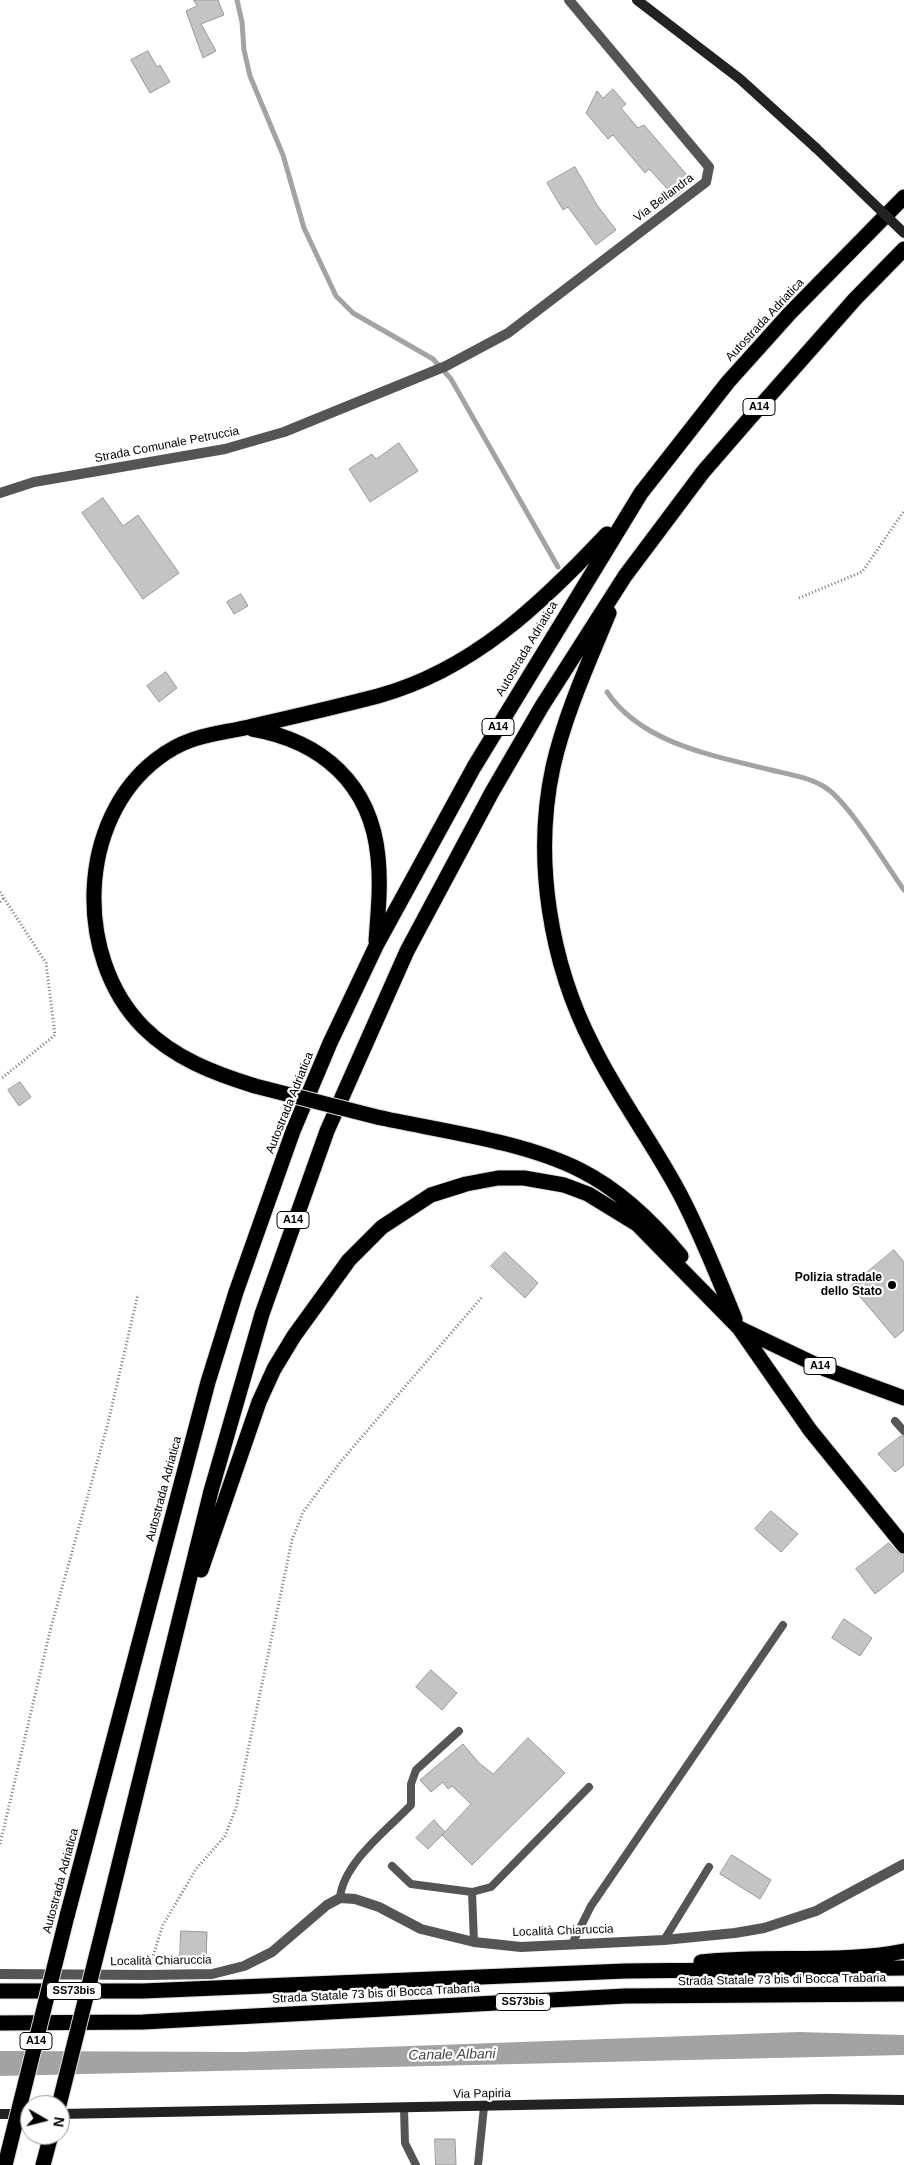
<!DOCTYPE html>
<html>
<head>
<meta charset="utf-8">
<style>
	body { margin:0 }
	#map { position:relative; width:904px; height:2165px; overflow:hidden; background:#fff; font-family:Arial,sans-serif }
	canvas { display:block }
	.north { position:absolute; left:20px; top:2095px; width:50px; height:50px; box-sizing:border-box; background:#fff; border:1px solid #999; border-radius:50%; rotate:98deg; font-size:14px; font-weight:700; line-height:20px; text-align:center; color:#000 }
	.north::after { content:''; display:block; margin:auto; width:18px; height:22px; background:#000; clip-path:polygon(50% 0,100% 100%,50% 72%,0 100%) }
</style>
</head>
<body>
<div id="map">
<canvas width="904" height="2165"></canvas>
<div class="north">N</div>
</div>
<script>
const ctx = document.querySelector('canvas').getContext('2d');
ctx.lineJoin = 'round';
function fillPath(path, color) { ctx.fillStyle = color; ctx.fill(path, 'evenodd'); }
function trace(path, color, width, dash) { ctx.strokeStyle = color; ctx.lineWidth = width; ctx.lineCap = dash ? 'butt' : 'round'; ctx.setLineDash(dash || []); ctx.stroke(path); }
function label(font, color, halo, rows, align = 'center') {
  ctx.font = font + ' Arial,sans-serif'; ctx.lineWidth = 4.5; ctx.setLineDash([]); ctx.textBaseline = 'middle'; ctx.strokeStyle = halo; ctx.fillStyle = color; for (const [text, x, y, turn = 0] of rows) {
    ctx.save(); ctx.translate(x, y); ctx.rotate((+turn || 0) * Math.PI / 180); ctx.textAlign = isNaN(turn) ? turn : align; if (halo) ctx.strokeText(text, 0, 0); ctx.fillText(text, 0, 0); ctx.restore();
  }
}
fillPath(new Path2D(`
	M799,2032L904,2035V2055L0,2076V2051L243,2052Z`), '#a3a3a3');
trace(new Path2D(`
	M237,0L242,22L244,50L250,76L283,155L304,228L336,296L353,313L433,359L451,379L558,567
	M607,692C642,744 715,756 771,770C788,774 807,777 823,786C847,799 886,865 904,890`), '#a3a3a3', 5);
const building = new Path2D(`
	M194,0H218L224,15L201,24L216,51L203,58L186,11L197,6Z
	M148,51L157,67L160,65L170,82L150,93L131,60Z
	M613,89L626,104L621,108L638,128L644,125L693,182L675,197L649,169L645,173L613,135L608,139L586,113L597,91L603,98Z
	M575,167L597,205L616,230L596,245L568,207L563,210L547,183Z
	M399,443L418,471L370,502L349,469L372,454L376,459Z
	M103,498L123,526L138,515L179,573L143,599L82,513Z
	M241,594L248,606L234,614L227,602Z
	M166,672L177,688L159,702L147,686Z
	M20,1082L31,1097L19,1106L8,1090Z
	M894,1250L904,1262V1330L895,1338L851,1286Z
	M505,1252L538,1283L525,1298L491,1266Z
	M901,1436H904V1465L895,1472L878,1454Z
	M771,1511L798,1534L781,1552L755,1529Z
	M889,1543L897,1552L904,1555V1571L875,1594L856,1569Z
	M844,1619L872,1638L860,1656L832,1638Z
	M431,1670L457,1693L442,1710L416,1687Z
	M528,1738L565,1773L472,1865L442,1835L471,1804L452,1786L448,1789L443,1782L431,1792L420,1780L463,1744L479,1763L493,1774Z
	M434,1820L445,1832L428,1849L416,1838Z
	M732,1855L771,1880L760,1899L720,1874Z
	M181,1931L207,1932L206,1960L180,1959Z
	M435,2139H455L456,2165H436Z`);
fillPath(building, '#c4c4c4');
trace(building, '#999', 1);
const highway = new Path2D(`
	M609,613C588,664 565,714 553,767C533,859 550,963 593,1046C618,1097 653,1143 680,1194C701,1234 718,1277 735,1319
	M252,729C322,741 371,784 378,857C381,885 378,913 376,941
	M255,1086C213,1073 174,1058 143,1027C74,957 77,820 157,759C188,735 213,735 249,727C292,717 336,707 378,696C473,670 542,603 607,534
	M377,1117C441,1131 522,1141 580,1170C620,1190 653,1222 681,1256
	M739,1328L810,1430L904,1546
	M201,1570L259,1402L274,1369L294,1336L349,1260L382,1227L431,1195L466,1184L498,1178H524L564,1185L588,1194L637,1224L739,1328L825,1369L904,1398
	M67,1916L208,1382L236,1292L293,1131L330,1043L376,946L474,767L641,493L728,382L790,313L904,197
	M105,1921L211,1491L262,1314L327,1131L407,951L492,792L542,706L625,576L703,472L749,419L855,299L904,249
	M701,1962C767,1954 840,1964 904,1951
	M0,1991H143L625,1971L904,1968
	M0,2023L143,2022L625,1996L904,1994
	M43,2165L51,2135`);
trace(highway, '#dbdbdb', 17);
trace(new Path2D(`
	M799,598L862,572L904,511
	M0,892L46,963L55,1035L2,1078
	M0,902L4,898
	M0,1844L51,1627L107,1427L138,1294
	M151,1962L163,1925L196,1869L225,1836L236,1808L292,1540L303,1512L342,1460L482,1297`), '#777', 3, [1, 2.5]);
trace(new Path2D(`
	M895,1421L904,1431
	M392,1866L411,1884L472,1892L491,1887L589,1787
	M472,1892L474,1942
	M340,1898C343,1863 388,1829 411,1805V1784L416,1770L459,1731
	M664,1940L709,1867
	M572,1944L591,1906L783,1625
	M404,2108L405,2143L416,2165
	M478,2165L484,2107`), '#555', 8);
trace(new Path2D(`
	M0,493L34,482L225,449L284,432L446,366L508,333L706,182L709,167L569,0
	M0,1974L147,1975L212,1974L244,1966L272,1952L327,1905L340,1898L355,1899L379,1907L421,1929L474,1942L521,1947L664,1940L735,1933L764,1928L816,1911L904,1864`), '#555', 10);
trace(new Path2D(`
	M637,0L740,79L816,148
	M0,2114H30
	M60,2114L826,2099L904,2100`), '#222', 10);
trace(highway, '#000', 15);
const highwayBridge = new Path2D(`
	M255,1086L377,1117
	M59,2105L105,1921
	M5,2165L67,1916`);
trace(highwayBridge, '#dbdbdb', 17, []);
trace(new Path2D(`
	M816,148L904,233`), '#222', 10);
trace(highwayBridge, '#000', 15);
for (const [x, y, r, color] of [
	[892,1285,5,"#000"]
]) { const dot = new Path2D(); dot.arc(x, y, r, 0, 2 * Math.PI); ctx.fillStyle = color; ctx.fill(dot); trace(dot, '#fff', 2); }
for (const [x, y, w] of [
	[759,407,32],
	[498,727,32],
	[293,1220,32],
	[820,1366,32],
	[74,1991,55],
	[523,2002,55],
	[36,2041,32]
]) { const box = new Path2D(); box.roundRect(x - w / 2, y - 8.5, w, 17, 4); ctx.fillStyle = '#fff'; ctx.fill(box); trace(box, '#000', 1); }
label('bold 11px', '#000', null, [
	["A14",759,407],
	["A14",498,727],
	["A14",293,1220],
	["A14",820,1366],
	["SS73bis",74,1991],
	["SS73bis",523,2002],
	["A14",36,2041]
]);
label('12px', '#000', '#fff', [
	["Via Bellandra",664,198,-37],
	["Autostrada Adriatica",765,320,-47],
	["Strada Comunale Petruccia",167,445,-11],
	["Autostrada Adriatica",527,649,-59],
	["Autostrada Adriatica",290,1103,-68],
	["Autostrada Adriatica",164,1489,-75],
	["Autostrada Adriatica",61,1881,-75],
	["Località Chiaruccia",563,1931,-2],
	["Località Chiaruccia",161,1961,-1],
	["Strada Statale 73 bis di Bocca Trabaria",782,1980,-1],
	["Strada Statale 73 bis di Bocca Trabaria",376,1994,-3],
	["Via Papiria",482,2094,-1]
]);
label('bold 12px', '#000', '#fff', [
	["Polizia stradale",882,1278],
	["dello Stato",882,1292]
], 'right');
label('italic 14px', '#444', '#fff', [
	["Canale Albani",452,2055,-1]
]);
</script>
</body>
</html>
